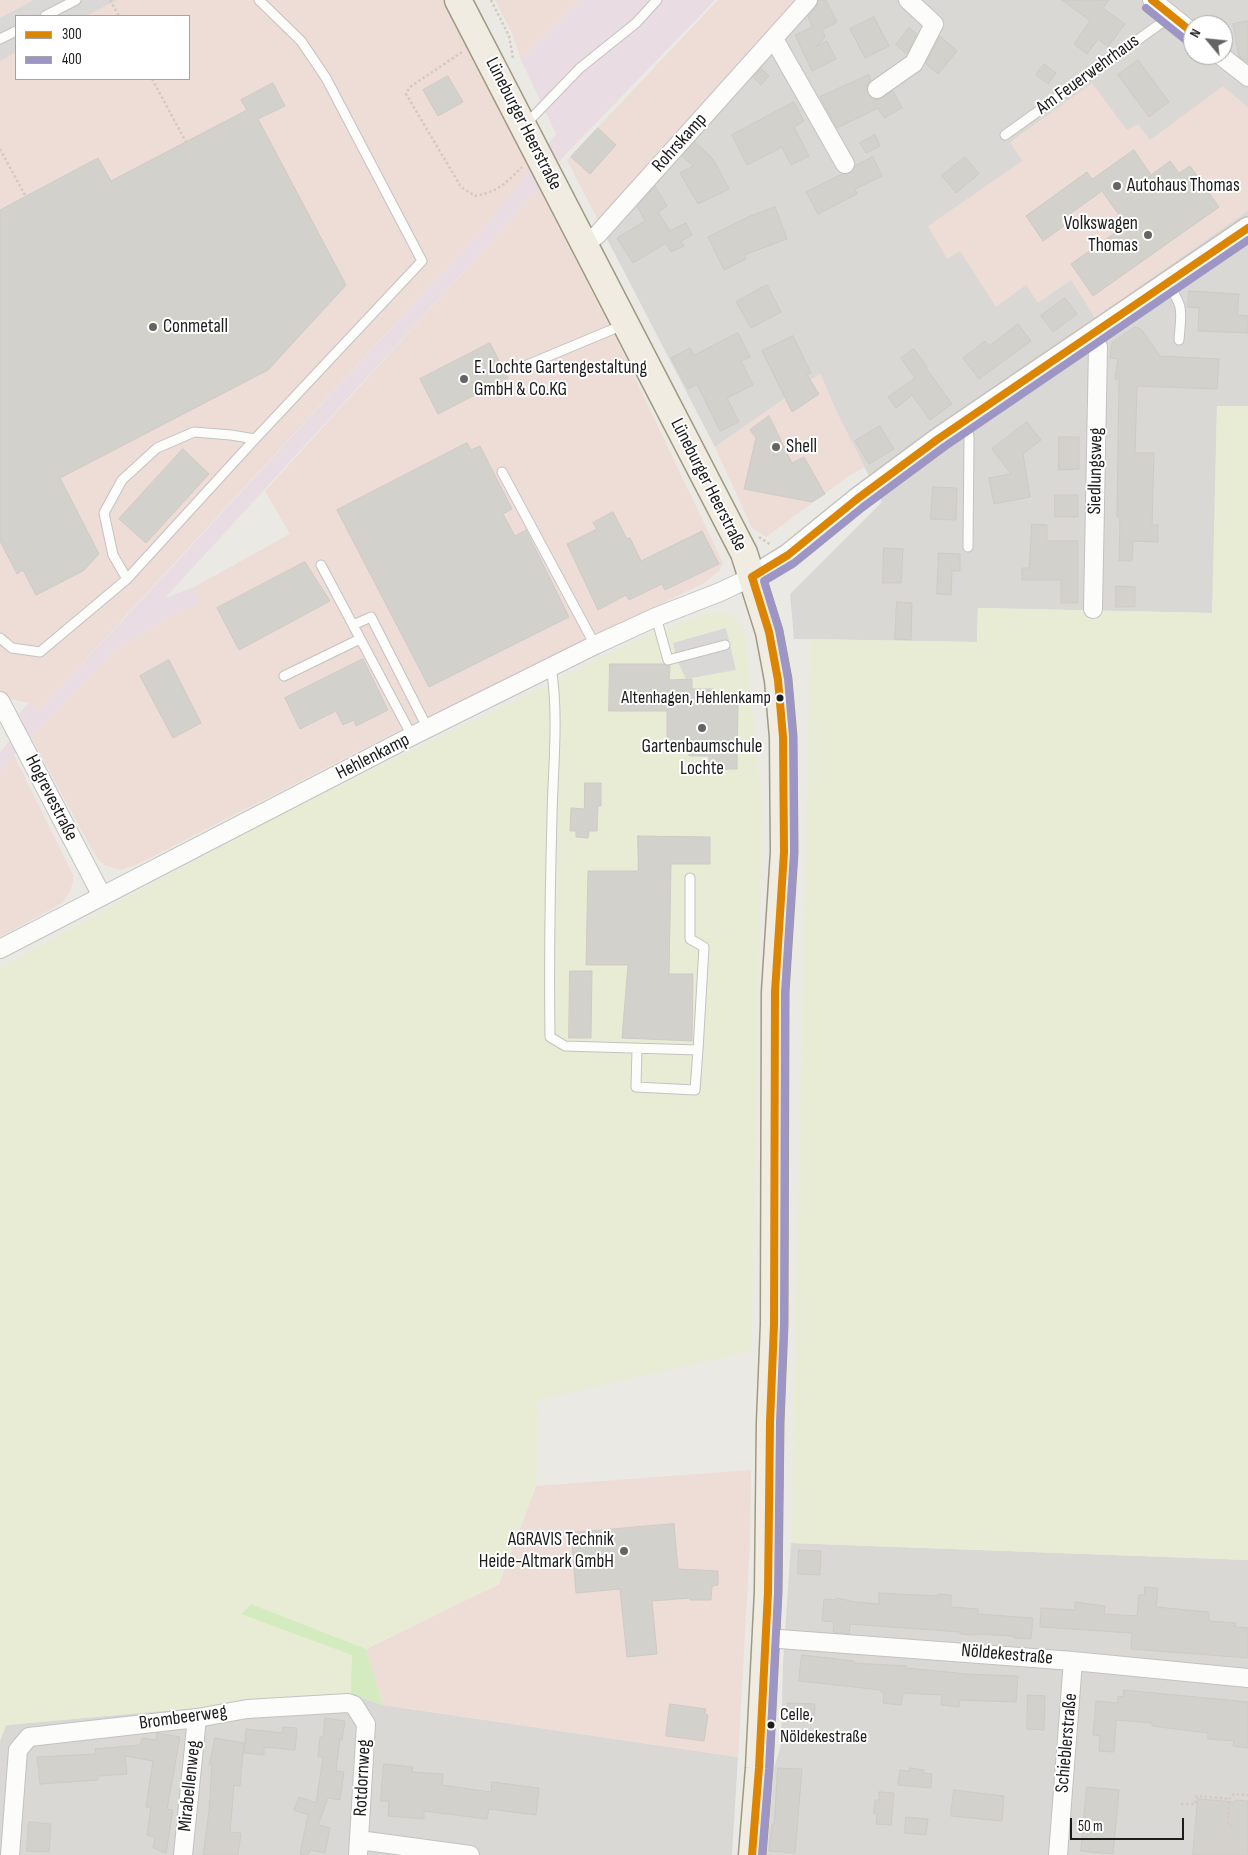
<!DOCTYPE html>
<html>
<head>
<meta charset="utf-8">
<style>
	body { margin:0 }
	#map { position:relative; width:1248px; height:1855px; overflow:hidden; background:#eae9e4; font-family:"Sofia Sans Condensed",sans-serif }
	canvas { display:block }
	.legend { position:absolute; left:15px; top:15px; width:175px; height:65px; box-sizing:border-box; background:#fff; border:1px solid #a4a4a4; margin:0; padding:6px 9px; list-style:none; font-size:15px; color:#1c1c1c }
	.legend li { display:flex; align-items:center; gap:10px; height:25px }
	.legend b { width:25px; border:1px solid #a4a4a4 }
	.north { position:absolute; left:1183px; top:15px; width:50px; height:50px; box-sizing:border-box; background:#fff; border:1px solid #a4a4a4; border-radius:50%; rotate:298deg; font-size:14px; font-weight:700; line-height:20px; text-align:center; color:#1c1c1c }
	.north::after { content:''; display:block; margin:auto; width:18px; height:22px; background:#646462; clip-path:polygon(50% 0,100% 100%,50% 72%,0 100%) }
	.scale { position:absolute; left:1070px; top:1818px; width:114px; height:22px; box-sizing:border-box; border:2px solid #1c1c1c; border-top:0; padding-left:6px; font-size:15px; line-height:18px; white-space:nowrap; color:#1c1c1c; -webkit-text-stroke:4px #fff; paint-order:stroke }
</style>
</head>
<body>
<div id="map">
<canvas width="1248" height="1855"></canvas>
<ul class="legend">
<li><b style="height:6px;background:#dc8503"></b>300</li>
<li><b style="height:6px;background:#9d96c4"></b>400</li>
</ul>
<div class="north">N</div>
<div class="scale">50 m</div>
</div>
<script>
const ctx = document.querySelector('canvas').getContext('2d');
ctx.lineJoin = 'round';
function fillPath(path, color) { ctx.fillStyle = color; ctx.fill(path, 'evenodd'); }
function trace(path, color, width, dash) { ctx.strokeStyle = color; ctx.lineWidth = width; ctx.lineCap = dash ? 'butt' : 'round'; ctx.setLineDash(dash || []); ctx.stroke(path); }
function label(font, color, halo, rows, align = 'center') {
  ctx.font = font + ' "Sofia Sans Condensed",sans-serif'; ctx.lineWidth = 4; ctx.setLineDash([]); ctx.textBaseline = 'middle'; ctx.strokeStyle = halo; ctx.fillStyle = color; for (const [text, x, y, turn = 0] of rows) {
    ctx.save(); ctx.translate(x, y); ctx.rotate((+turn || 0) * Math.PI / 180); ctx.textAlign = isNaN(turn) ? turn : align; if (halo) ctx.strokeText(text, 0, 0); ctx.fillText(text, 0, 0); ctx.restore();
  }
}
fillPath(new Path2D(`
	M817,0H1248V406H1217L1213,613L978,608L977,642L794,639L790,594L882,502L838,415L820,374L715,447L605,235ZM1193,25H1223V55H1193Z
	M791,1543L1248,1560V1855H767L774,1768L781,1745L783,1664Z
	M351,1694L383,1705L738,1757L732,1855H0V1741L6,1725Z`), '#d9d8d5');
fillPath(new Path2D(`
	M0,0H443L531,168L490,221L37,712L29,703L0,697ZM16,16H189V79H16Z
	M495,0H581L521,60L512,33Z
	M718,0H795L598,220L567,160Z
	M1092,83L1127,130L1138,124L1150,140L1223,86L1248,107V211L1095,318L1071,280L1038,303L1026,285L996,307L960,251L947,259L928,226L1022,161L1010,142Z
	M538,187L619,345L723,563L719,571L704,583L394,733L140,863L121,870L104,865L95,855L31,737L112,653L176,613L199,603L194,587L290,534L265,491L500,232Z
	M820,374L838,415L865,467L850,475L766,537L752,528L715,447Z
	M14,755L73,875V881L70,892L62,903L0,937V773Z
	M751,1470L750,1543L738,1757L383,1705L366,1649L499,1584L536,1486Z`), '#eedcd7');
fillPath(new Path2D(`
	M581,0H715L566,154L500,232L165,598L194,587L200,603L176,613L112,653L14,755L0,773V752L24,725L19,714L29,703L37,712L151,590L490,221L556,134L521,60Z`), '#e9dce3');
fillPath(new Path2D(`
	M1217,406H1248V1560L791,1543L810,639L977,642L978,608L1212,613Z
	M707,613L732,614L744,630L762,804L751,1351L538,1400L536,1486L499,1584L366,1649L251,1604L242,1613L353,1656L351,1694L6,1725L0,1741V968L268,820L546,686L628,644Z`), '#e9ecd5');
fillPath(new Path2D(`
	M251,1604L366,1649L383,1705L351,1694L352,1655L241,1614Z`), '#d3ebbf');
fillPath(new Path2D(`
	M34,0H117L86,16H16V52L0,61V18Z
	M726,628L736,670L686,679L677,660L673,643Z`), '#d9d8d6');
const building = new Path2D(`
	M819,0H826L837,22L822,30L825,37L817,46L827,41L836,59L812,71L795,35L812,27L808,16L816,7Z
	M1062,0H1109L1103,8L1125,24L1108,47L1098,39L1087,54L1074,44L1090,21Z
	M874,17L889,46L865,58L850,29Z
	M1248,21V63L1239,57L1233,24Z
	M909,28L917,34L907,54L896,45Z
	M940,36L957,51L938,74L926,64Z
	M1138,60L1169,102L1149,117L1118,75Z
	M1044,64L1056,73L1048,84L1036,75Z
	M761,68L769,76L761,85L753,77Z
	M869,75L871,80L868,84L866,89L869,95L873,99H878L893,91L902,108L884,118L878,108L837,128L820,97Z
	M448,76L463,102L438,116L423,90Z
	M273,83L285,106L258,119L346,285L268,370L60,478L99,554L83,571L36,595L23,570L17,574L0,541V210L98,158L111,181L247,110L241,100Z
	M794,102L804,121L794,127L809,156L791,165L782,147L747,165L732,135Z
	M598,128L616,145L590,174L571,157Z
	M875,135L880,146L866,153L860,143Z
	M695,142L713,159L729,189L698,204L680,173L693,166L682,156Z
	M1134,150L1151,175L1170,161L1179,173L1190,166L1219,207L1093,296L1071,264L1126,225L1102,191L1060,221L1064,226L1043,241L1026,216L1087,172L1092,179Z
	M873,157L882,176L855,189L857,194L818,214L806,192L842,174L850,173L855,166Z
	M965,157L979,174L956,193L942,176Z
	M655,186L667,206L658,212L670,231L686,223L692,235L681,241L684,246L671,252L666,243L633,263L617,238L645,221L637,206Z
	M775,207L787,239L744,255L746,259L724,270L708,237L748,217Z
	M767,285L781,312L751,328L736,302Z
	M1189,291L1239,294L1237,315L1248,316V333L1198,331L1199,308L1188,307Z
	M1065,298L1077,314L1053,332L1041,316Z
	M1018,324L1031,341L979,379L963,358L985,341L989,346Z
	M1135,327L1141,329L1160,356L1219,359L1217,389L1137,386L1135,453H1154L1152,525H1158V542L1133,541L1132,561H1119L1120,517H1117L1119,379H1115L1118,359L1110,358L1112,343Z
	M738,333L750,357L741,361L753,385L727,398L739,422L720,431L697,384L688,389L671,358L690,348L694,355Z
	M793,336L811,373L807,375L819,394L792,412L762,351Z
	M490,343L508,378L438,414L420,379Z
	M914,349L927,367L926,368L952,404L930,420L912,395L896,408L888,397L915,378L901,358Z
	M769,416L792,463L804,457L825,494L812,502L744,489L756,438L750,430Z
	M1027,422L1041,440L1023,454L1030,497L994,504L989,478L1011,474L992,449Z
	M880,426L894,449L869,464L855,441Z
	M1059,437H1079V469L1059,470Z
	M467,443L471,450L480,446L512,509L503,514L515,536L526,530L569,617L429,687L337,510Z
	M183,449L209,474L146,543L119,519Z
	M933,487L957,488L956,520L931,519Z
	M1055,495H1078V517H1055Z
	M613,512L627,539L630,538L641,561L702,531L719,564L665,590L662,584L629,600L626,595L598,610L567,544L597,529L593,523Z
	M1032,524L1047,525V541H1078V603H1061V580H1022V568H1029Z
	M884,548L903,549L901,583H883Z
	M939,553L960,554V571H952L951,595L937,594Z
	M305,562L330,601L239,650L217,608Z
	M1116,586L1135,587V607H1116Z
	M897,602L912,603L911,640L895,639Z
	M363,659L388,710L356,726L354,720L343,725L336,711L300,729L285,698Z
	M169,660L201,723L173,738L140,676Z
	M610,664H664L670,666L669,680L692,679V689H714L713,701H738L737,769H709V756H689V746H667V711H609Z
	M585,783H601V806H598L597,831H589L588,838L576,837V831H570L571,808L584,809Z
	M638,836L710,837V864H671L669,974H693L692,1041L622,1038L628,965H586L588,871H638Z
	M570,971H592L591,1038H569Z
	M674,1524L678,1569L718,1571V1585L712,1586L711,1600H690V1598L652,1601L657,1654L627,1657L620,1589L576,1593L571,1533Z
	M799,1550L821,1551L820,1575L798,1574Z
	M1145,1587L1158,1588L1156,1607L1209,1612V1621L1236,1623L1235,1627L1248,1628V1658L1131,1649L1132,1633L1040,1627L1041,1608L1075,1610V1602L1105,1606L1104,1614L1137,1616L1139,1595H1144Z
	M879,1593L938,1596V1594L951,1595V1607L978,1609V1614L1033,1618L1031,1639L1014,1638V1636L975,1634V1635L960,1634L961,1632L850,1624L849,1634L833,1632L834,1622L822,1621L824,1599L836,1600V1598L856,1602L879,1604Z
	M802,1655L854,1661V1663L906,1666V1668L967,1674L1018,1676L1016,1702L960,1700L959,1707L941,1705L942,1695L903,1693L901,1705L883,1703L884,1693L881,1692V1690L799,1681Z
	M1124,1690L1248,1702V1748L1233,1746L1234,1741L1208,1739V1733L1152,1726V1723L1116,1720L1114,1752L1099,1751L1100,1736L1093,1735L1096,1701L1118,1703V1696L1123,1697Z
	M1028,1695L1045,1696L1044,1730L1027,1729Z
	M788,1703L815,1704L814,1722L787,1721Z
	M670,1704L706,1709L705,1714L708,1715L704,1741L666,1736Z
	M325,1718L345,1721L342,1740L340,1739L336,1771L344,1772L340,1800L328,1798L318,1825L330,1828L325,1853L310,1850L308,1855H302L300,1854L308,1815L294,1810L299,1797L316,1803L323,1757H318L320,1737H323Z
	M283,1727L297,1728L295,1750L264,1747V1755L244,1753L246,1729L282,1733Z
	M157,1733L180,1737L167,1809L173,1810L166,1853L153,1848L155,1837L147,1835L151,1807H146L153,1761L125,1756L127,1774L98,1776V1780L40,1784L37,1757L96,1754L95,1749L140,1745L142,1738L156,1740Z
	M215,1738L244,1743L240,1786L234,1785L230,1832L241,1833L238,1855H203L209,1811L212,1765H210Z
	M384,1764L413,1767L412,1772L443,1774L442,1785L491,1792L492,1782L539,1788L536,1815L489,1809L487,1819L424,1811V1819L388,1816L389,1801H381Z
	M778,1768L802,1769L795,1853L769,1851L772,1824H774Z
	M910,1768L924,1770L923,1773L932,1774L931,1788L898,1785L900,1770L909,1771Z
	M1087,1787L1119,1790L1113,1854L1081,1851Z
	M954,1790L1004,1796L1002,1821L951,1816Z
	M879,1792L894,1793L891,1825L876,1824L877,1814H874L875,1800H879Z
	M1198,1799L1235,1802V1800L1248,1801V1855H1193Z
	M906,1817L928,1819L926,1835L905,1833Z
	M29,1822L51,1824L49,1852L27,1851Z`);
fillPath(building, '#d3d1cc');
trace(building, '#cecbc5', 1);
const service = new Path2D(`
	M45,16L76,0
	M0,39L16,31
	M525,125L580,68L636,23L657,0
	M1005,135L1171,16
	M1167,283C1185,308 1181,311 1179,340
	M520,368L623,325
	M966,420L969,437L968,547
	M502,472L595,645
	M321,565L412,736
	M127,579L113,555L104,513L122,480L157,448L194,432L231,435L255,439
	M656,617L668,660L725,645
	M353,625L371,617L428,729
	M0,638L12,648L40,652L127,579L255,439L422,261L326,78L301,41L259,0
	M551,667C559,713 553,768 552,816C550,890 549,963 550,1037L565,1046L698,1050L704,947L690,939V878
	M284,676L360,639
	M637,1049L636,1087L695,1090L698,1050`);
const minor = new Path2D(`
	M1152,0L1193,33
	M774,39L845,164
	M1220,55L1248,77
	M877,89L914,63L934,24L908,0
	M585,245L598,234L808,0
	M1090,334L1098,347L1093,609
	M0,701L102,896
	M0,949L412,736L595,645L656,617L720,592L752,577
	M766,1638L1073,1661L1248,1678
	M359,1840L470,1855
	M10,1855L18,1750L29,1737L197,1718L247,1709L348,1703L354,1705L366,1724L358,1855
	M183,1855L197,1718
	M1058,1855L1073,1661`);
const tertiary = new Path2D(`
	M752,577L788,555L857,499L938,439L1248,228`);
const primary = new Path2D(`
	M458,0L744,553L769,632L778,680L783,737L784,852L775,992L774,1324L770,1422L768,1592L759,1768L752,1855`);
trace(service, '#c3c2c0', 11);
trace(minor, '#c3c2c0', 20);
trace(tertiary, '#c3c2c0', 24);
trace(primary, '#a09981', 29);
trace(new Path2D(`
	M110,0L119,16
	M491,0L509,36L513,58
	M462,52L410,87L406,94L461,187L475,196C499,191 505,184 522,167
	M152,79L186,142
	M0,149L26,197
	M759,537L771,545
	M1181,1804H1195L1197,1796L1229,1799
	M1232,1826L1228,1825L1229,1799L1234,1794L1248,1795`), '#d6c8c3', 2.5, [2.5, 2.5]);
trace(service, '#fcfcfb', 9);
trace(minor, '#fcfcfb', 18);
trace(tertiary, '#fcfcfb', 21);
trace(primary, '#f0ece2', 26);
trace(new Path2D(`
	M1152,0L1193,33
	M752,577L769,632L778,680L783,737L784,852L775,992L774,1324L770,1422L768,1592L759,1768L752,1855
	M752,577L788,555L857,499L938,439L1248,228`), '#dc8503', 8);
trace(new Path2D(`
	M1146,8L1187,41
	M762,1855L769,1769L778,1593L780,1422L784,1324L785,992L794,852L793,737L788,679L779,630L764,581L794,563L863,507L944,447L1248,240`), '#9d96c4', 8);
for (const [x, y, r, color] of [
	[1117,186,5,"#646462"],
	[1148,235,5,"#646462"],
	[153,327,5,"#646462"],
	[464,379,5,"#646462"],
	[776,447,5,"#646462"],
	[780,698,4.5,"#1c1c1c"],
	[702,728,5,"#646462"],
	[624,1551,5,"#646462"],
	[771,1725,4.5,"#1c1c1c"]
]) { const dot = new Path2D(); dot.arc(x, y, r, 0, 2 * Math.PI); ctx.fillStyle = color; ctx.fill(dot); trace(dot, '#fff', 2); }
label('18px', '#1c1c1c', '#fff', [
	["Altenhagen, Hehlenkamp",771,698],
	["Celle,",780,1715,"left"],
	["Nöldekestraße",780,1737,"left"]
], 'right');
label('19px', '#1c1c1c', '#fff', [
	["Am Feuerwehrhaus",1088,75,-36],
	["Lüneburger Heerstraße",523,124,63],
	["Rohrskamp",680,143,-48],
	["Siedlungsweg",1096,471,-89],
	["Lüneburger Heerstraße",708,485,63],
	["Hehlenkamp",373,757,-27],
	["Hogrevestraße",51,798,63],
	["Nöldekestraße",1007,1655,5],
	["Brombeerweg",183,1718,-8],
	["Schieblerstraße",1067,1743,-85],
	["Rotdornweg",363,1778,-87],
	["Mirabellenweg",190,1786,-84]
]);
label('19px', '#1c1c1c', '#fff', [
	["Autohaus Thomas",1127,186],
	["Volkswagen",1138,224,"right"],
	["Thomas",1138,246,"right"],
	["Conmetall",163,327],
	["E. Lochte Gartengestaltung",474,368],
	["GmbH & Co.KG",474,390],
	["Shell",786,447],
	["Gartenbaumschule",702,747,"center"],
	["Lochte",702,769,"center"],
	["AGRAVIS Technik",614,1540,"right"],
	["Heide-Altmark GmbH",614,1562,"right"]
], 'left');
</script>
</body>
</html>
